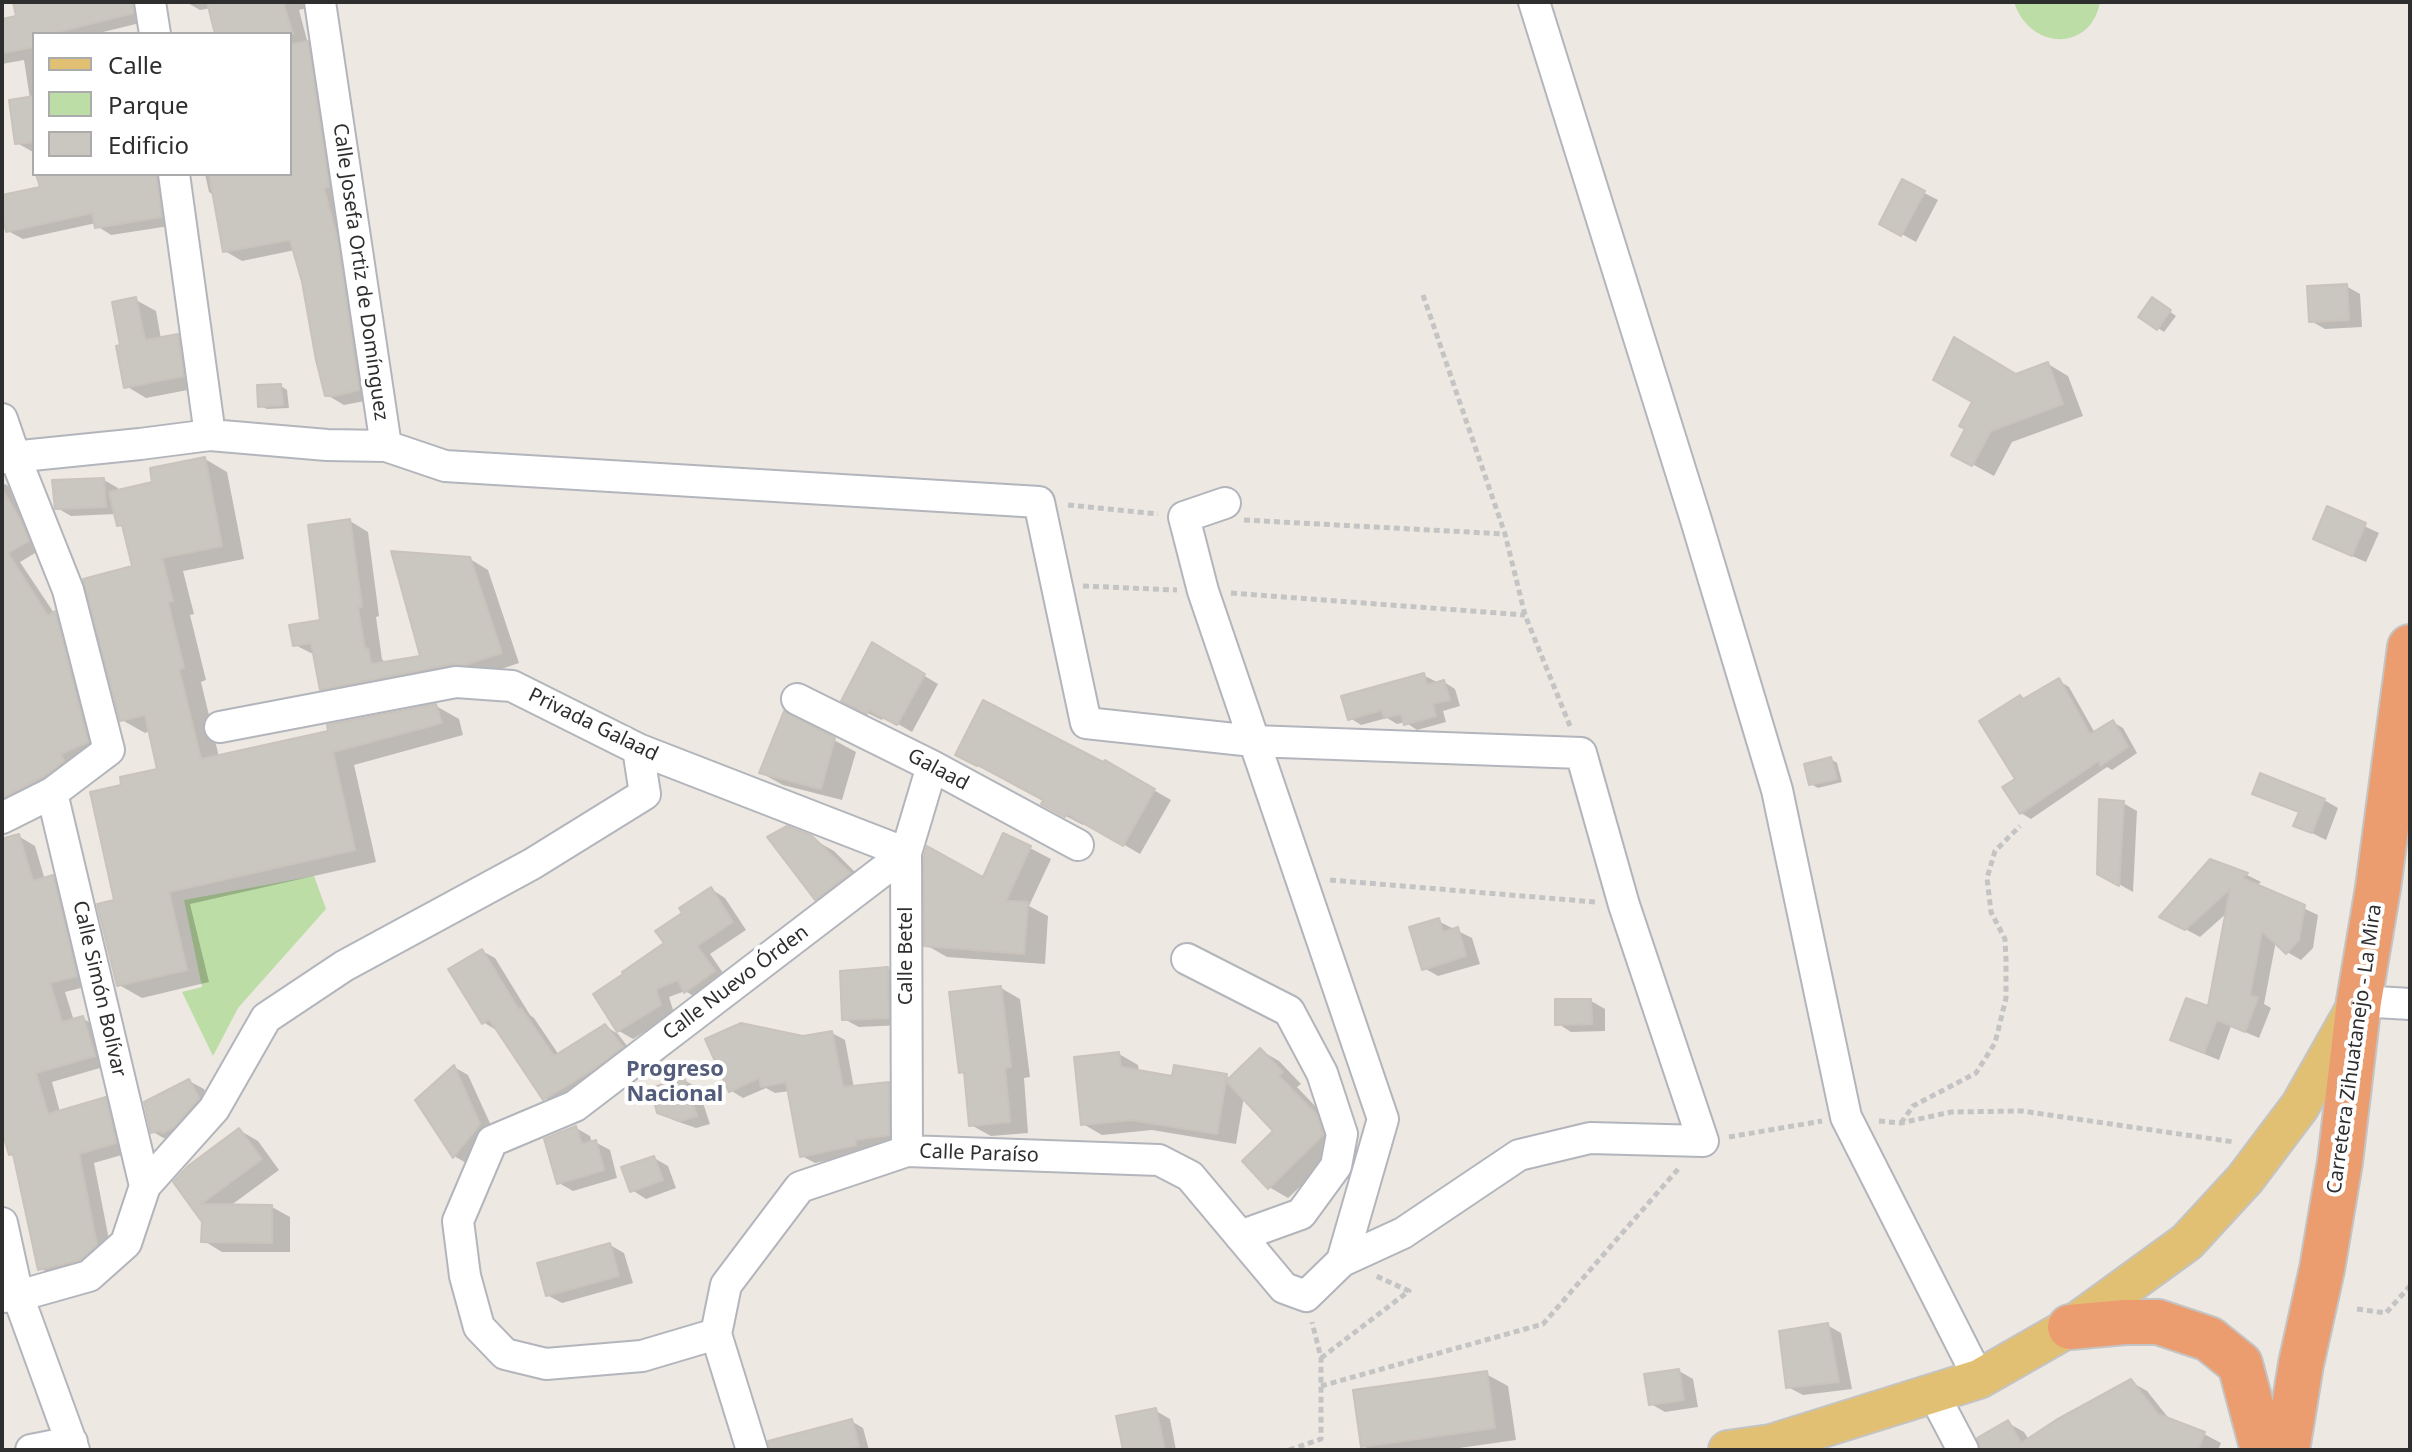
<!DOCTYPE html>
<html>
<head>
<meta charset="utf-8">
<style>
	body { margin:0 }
	#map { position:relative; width:2412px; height:1452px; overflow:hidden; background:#ede8e2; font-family:"Noto Sans",sans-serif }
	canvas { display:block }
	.frame { position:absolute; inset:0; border:4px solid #2e2e2e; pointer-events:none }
	.legend { position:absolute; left:32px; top:32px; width:260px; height:144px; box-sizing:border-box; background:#fff; border:2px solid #ababab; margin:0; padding:10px 14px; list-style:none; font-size:24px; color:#2e2e2e }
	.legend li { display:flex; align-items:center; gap:16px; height:40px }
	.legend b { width:40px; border:2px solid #ababab }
</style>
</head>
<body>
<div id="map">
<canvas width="2412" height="1452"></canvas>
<div class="frame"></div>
<ul class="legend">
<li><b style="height:10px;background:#e1c074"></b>Calle</li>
<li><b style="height:22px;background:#bcdda6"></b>Parque</li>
<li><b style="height:22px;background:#cac6c0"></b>Edificio</li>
</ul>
</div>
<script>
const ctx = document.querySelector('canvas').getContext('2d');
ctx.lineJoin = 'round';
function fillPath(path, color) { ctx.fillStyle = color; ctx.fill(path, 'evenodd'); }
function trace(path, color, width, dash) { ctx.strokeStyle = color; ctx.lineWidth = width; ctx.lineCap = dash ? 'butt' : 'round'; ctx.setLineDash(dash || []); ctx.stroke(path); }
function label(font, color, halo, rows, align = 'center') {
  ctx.font = font + ' "Noto Sans",sans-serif'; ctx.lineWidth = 8; ctx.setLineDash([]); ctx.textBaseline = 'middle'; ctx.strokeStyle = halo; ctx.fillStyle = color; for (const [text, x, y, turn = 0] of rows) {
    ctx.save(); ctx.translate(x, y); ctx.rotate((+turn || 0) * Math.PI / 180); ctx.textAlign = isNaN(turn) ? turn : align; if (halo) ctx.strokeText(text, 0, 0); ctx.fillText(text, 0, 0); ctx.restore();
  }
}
fillPath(new Path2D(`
	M2014,2H2100C2091,52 2030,51 2014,2Z
	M314,876L326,909L238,1008L213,1056L182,992L202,987L184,900Z`), '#bcdda6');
fillPath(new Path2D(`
	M15,2H135L140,23L95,34H34V156L33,152L17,143L30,99L24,60L2,64V21L19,18Z
	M186,2H322L320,5L299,10L308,44L324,53L375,399L344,405L327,395L304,281L295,250L242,261L225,251L215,196L209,192L205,174H290V34H217L211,8L200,10Z
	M38,174H173L176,225L111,235L97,226L96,223L23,239L8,231L2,197L42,188Z
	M1903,182L1938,200L1916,242L1882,223Z
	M2346,286L2360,294L2362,327L2325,329L2311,321Z
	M136,300L156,311L161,339L178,336L197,347L203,387L146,398L126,386L122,346Z
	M2158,303L2176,316L2164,332L2158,328Z
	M2048,364L2068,376L2083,416L2012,442L1994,476L1954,454L1968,428L1974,401L2016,376Z
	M281,386L287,390L289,408L267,409L260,406Z
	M205,459L227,472L244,559L183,571L194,614L190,615L206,680L201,682L219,757L436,706L459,719L463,735L354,765L376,862L190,904L209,982L142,998L119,985L116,902L123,786L159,770L150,731L145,733L122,720L134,568L124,528L119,525L116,514L71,516L57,508L104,480L118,488V492L155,483Z
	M5,484L19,492L42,549L20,562L54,613L69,622L102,750L2,816V485Z
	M2328,509L2379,533L2366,562L2329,546Z
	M350,521L368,532L379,616L376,617L382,659L386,664L423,658L470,559L488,570L519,663L495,671L340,699L322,688L315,655L295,645L323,621Z
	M873,645L938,684L912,732L884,716L882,720L857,708Z
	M1423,675L1435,681L1436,685L1444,682L1455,689L1460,706L1443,711L1446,722L1417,730L1405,722L1397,724L1387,718L1361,725L1350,718Z
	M2059,681L2069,687L2095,733L2113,722L2123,728L2137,753L2112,770L2107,767L2031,819L2021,813L2018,779L2020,697L2025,700Z
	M834,740L856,752L842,800L783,785L761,773Z
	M1831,759L1837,763L1842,782L1818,788L1811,784Z
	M1105,762L1171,800L1140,854L1085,822L1083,825L1060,813L1045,800L995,773L994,774L974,764L1104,765Z
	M2255,793L2324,800L2338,808L2326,840L2296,825L2300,813Z
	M2123,803L2137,811L2133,892L2099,873Z
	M15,834L35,846L45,880L53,877L69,887L92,985L65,992L74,1021L82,1018L99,1028L110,1065L52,1082L60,1112L105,1099L122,1109L132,1152L94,1163L112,1255L57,1278L40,1268L15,1157L10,1154L2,1124V838Z
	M811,838L834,851L870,887L838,911L816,898Z
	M1030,848L1051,859L1029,906L1048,916L1045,964L947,957L926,945L984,880Z
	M2211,861L2247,875L2261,882L2256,886L2318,915L2313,948L2301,960L2287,952L2276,941L2264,1004L2271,1008L2259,1038L2231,1026L2219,1060L2187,1047L2173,1039L2209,1009L2228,912L2200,937L2176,924Z
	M711,889L725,898L746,930L710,954L728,980L699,999L685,991L669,997L674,1013L633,1039L619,1031L666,943Z
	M1438,921L1472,938L1480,964L1438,976L1424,968Z
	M482,951L495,958L530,1015L534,1018L559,1055L605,1026L618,1034L634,1055L558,1106L545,1098L496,1030L483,1022Z
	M888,969L902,977V1025L859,1027L844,1019Z
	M1001,988L1020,999L1030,1077L1024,1078L1028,1133L991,1136L971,1125L967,1076L960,1072Z
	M1591,1001L1605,1009V1031L1571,1032L1557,1023Z
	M832,1033L845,1040L854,1088L888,1084L901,1091V1142L867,1147L868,1152L815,1163L802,1156L790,1091L775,1093L766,1088L743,1098L730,1090L803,1038Z
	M1260,1050L1279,1061L1301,1084L1297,1087L1336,1128L1342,1147L1288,1198L1269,1187L1276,1131L1244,1097L1236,1144L1152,1130L1102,1135L1083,1124L1119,1054L1138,1065L1139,1072L1174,1078L1226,1076L1231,1079Z
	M454,1067L468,1075L494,1132L468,1164L454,1156L417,1100Z
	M684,1080L698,1088L710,1124L696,1128L673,1120L659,1112Z
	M189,1081L204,1089L212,1107L167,1140L153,1132Z
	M576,1128L590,1136L592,1143L595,1142L610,1150L617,1178L573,1191L559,1183Z
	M239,1130L258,1141L279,1170L230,1206L272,1207L290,1217V1252H222L204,1241V1221L176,1182Z
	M654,1158L668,1166L676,1188L646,1199L632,1190Z
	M610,1245L624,1253L633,1283L562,1303L547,1295Z
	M1827,1325L1841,1333L1852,1389L1803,1395L1788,1387Z
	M1679,1371L1693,1379L1698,1407L1665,1412L1651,1404Z
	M1486,1374L1508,1386L1516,1440L1445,1450H1370L1363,1446Z
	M2131,1382L2147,1391L2171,1421L2204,1434L2221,1443L2218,1450H1986L2008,1423L2024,1432L2029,1440Z
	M1156,1411L1170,1419L1176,1450H1125Z
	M851,1421L863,1428L869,1450H800Z`), '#0003');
const building = new Path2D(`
	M13,2H132L134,13L50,34H34V47L2,53V19L16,16Z
	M207,2H283L293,34H215Z
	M308,41L329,187L324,188L337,238L359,390L334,396H325L316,360L302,282L290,240L223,252L209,174H290V45Z
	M34,96V142L15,144L9,100Z
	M36,174H156L162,217L95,228L92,213L6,232L2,213V195L40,187Z
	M1902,179L1925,191L1901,236L1879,224Z
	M2347,284L2349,320L2309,322L2307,286Z
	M136,297L145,340L178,334L184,376L124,388L116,346L120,345L112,302Z
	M2152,297L2171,310L2157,330L2138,317Z
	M1954,337L2016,374L2048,362L2063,404L1991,431L1972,466L1951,455L1965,429L1959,426L1972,402L1933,380Z
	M281,384L283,405L258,407L257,385Z
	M205,457L222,546L162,558L173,601L168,602L184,668L179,669L201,759L328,731L327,725L436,704L442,723L333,752L355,850L169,892L187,970L117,986L97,904L114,900L90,792L121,785L120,777L157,769L145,715L120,721L83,579L132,566L122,525L117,526L109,492L152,482L150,468Z
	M104,478L106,507L55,509L52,480Z
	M2,489L22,523L29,541L8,553L48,616L55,611L88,742L61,754L64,761L44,776L2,798Z
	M2327,506L2366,523L2352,556L2313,539Z
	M350,519L362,607H358L365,649L368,648L371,664L420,656L391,551L470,557L502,653L464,665L453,664L320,690L311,643L293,646L289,625L320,620L308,525Z
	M872,642L925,674L897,725L869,710L867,714L841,701Z
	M1424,673L1427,685L1444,680L1450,700L1433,704L1436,716L1404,725L1401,714L1384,718L1382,710L1348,720L1341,696Z
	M2059,678L2090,734L2113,720L2128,747L2100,766V760L2020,814L2002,787L2015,779L1979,721L2020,695L2023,699Z
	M983,700L1103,762L1105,760L1155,789L1123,846L1067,814L1065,817L1041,804L1043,800L978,765L977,766L955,755Z
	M784,711L835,738L821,789L759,773Z
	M1831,757L1837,779L1809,785L1804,764Z
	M2260,773L2325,799L2312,833L2293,826L2299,812L2252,794Z
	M2099,799L2124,801L2119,886L2097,874Z
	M787,826L812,836L850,873L815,900L767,837Z
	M1003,833L1031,846L1006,901L1028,902L1024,954L924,946V856L927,846L983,877Z
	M19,834L33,881L53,875L77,976L50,983L62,1022L83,1016L95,1056L36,1073L48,1114L106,1097L116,1143L79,1154L97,1245L80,1260L38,1270L13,1154L9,1155L2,1131V839Z
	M2210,859L2248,873L2242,878L2305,905L2299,940L2286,954L2262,931L2250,995L2258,998L2245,1032L2217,1020L2204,1053L2170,1040L2186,998L2208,1006L2230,889L2185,930L2159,917Z
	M711,887L733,922L697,946L715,971L684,993L678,980L656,989L661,1005L617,1032L593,994L623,974L622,972L664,943L655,931L682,913L679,908Z
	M1439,918L1443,932L1458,927L1466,956L1422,970L1409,927Z
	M482,949L519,1010L521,1008L554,1056L605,1024L623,1047L591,1071L543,1100L489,1019L482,1024L448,969Z
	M888,967L889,1018L842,1020L840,971Z
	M1001,986L1011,1067L1005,1068L1010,1122L969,1126L964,1072L959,1073L949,992Z
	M1555,999H1591L1592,1024L1555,1025Z
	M741,1023L803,1036L832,1031L843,1087L889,1082V1135L855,1140L856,1145L800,1157L786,1082L761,1087L759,1078L729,1092L705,1039Z
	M1260,1048L1283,1072L1279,1076L1317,1115L1323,1135L1268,1189L1242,1161L1273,1131L1226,1081L1217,1134L1131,1120L1081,1125L1074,1057L1119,1052L1121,1067L1172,1076L1174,1065L1227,1074L1226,1081Z
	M454,1065L480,1124L453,1158L415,1100Z
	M684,1077L697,1116L680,1121L657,1113L651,1088Z
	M189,1079L199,1098L174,1127L162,1133L161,1130L151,1133L144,1102Z
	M576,1126L582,1144L596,1140L604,1170L557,1184L544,1139Z
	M239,1128L262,1159L201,1204L272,1205V1243L201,1242L202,1222L173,1182L188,1166Z
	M654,1156L663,1180L630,1192L621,1167Z
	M610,1243L619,1276L546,1296L537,1263Z
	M1828,1323L1839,1382L1786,1388L1779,1331Z
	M1679,1369L1684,1400L1649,1405L1644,1374Z
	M1487,1371L1495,1428L1361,1447L1353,1390Z
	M2131,1379L2158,1414L2205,1432L2198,1450H1981L1977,1438L2008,1420L2021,1443L2056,1420Z
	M1156,1408L1165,1450H1123L1116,1416Z
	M852,1419L859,1446L846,1450H770L768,1441Z`);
fillPath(building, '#cac6c0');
trace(building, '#c9c3bc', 2);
const minor = new Path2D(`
	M150,2L155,34
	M320,2L386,446
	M1534,2L1696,520L1777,790L1846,1117L1979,1379
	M174,174L210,435
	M2,419L15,457L68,590L109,750L52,793L2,818
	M2,458L140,444L210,435L327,445L386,446L445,466L1039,502L1086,723L1253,741L1581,753L1624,905L1703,1141L1590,1138L1519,1155L1403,1233L1342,1261
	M797,699L932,766L1078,845
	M220,727L456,682L512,686L638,749L906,853
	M52,793L145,1186
	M1187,959L1289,1011L1322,1073L1342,1134L1336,1166L1301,1214L1240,1236
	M2359,1001L2410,1004
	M907,1151L906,853L932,766
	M2,1223L18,1296L74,1450
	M2,1297L18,1296L89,1276L126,1243L145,1186L214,1109L266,1018L344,966L532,864L645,794L638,749
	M716,1334L642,1356L546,1364L505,1354L479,1327L465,1276L458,1221L492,1141L575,1106L906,853
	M1933,1393L1963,1450
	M31,1450L72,1442
	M752,1450L716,1334L726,1285L800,1187L907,1151L1159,1160L1190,1176L1284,1288L1306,1296L1342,1261L1383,1119L1203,591L1184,517L1225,503`);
const major = new Path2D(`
	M1728,1450L1771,1444L1979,1379L2070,1327L2187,1242L2245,1179L2300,1106L2356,1007`);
const highway = new Path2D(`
	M2070,1327L2125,1322H2158L2209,1339L2240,1364L2263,1450
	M2287,1450L2301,1364L2322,1269L2340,1162L2359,1001L2378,888L2410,647`);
trace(minor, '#b3b5bc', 34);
trace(major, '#c4c4c4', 42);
trace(highway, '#c4c4c4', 48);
trace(new Path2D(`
	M1423,295L1505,534L1525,615L1570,726
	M1068,505L1158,514
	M1244,520L1505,534
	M1083,586L1177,590
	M1231,593L1525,615
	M1330,880L1595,902
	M1879,1121L1901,1123L1951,1112L2022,1111L2234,1142
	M1901,1123L1913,1106L1976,1073L1995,1043L2006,998V959L2005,939L1991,912L1987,878L1995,851L2020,826
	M1729,1137L1822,1121
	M2357,1309L2386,1313L2410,1286
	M1321,1358L1409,1291L1376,1276
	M1321,1386L1543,1324L1679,1168
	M1289,1450L1321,1439V1358L1312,1322`), '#c4c4c4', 5, [6, 4]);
trace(minor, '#fff', 30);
trace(major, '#e1c074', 38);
trace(highway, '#ec9d6f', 44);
label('20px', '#2e2e2e', '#fff', [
	["Calle Josefa Ortiz de Domínguez",360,272,82],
	["Privada Galaad",593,725,26],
	["Galaad",938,770,28],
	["Calle Betel",906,956,-90],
	["Calle Nuevo Órden",736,983,-37],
	["Calle Simón Bolívar",99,989,77],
	["Carretera Zihuatanejo - La Mira",2355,1049,-82],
	["Calle Paraíso",979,1154,2]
]);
label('bold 22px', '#535c7a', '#fff', [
	["Progreso",675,1070],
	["Nacional",675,1095]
]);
</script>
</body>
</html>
